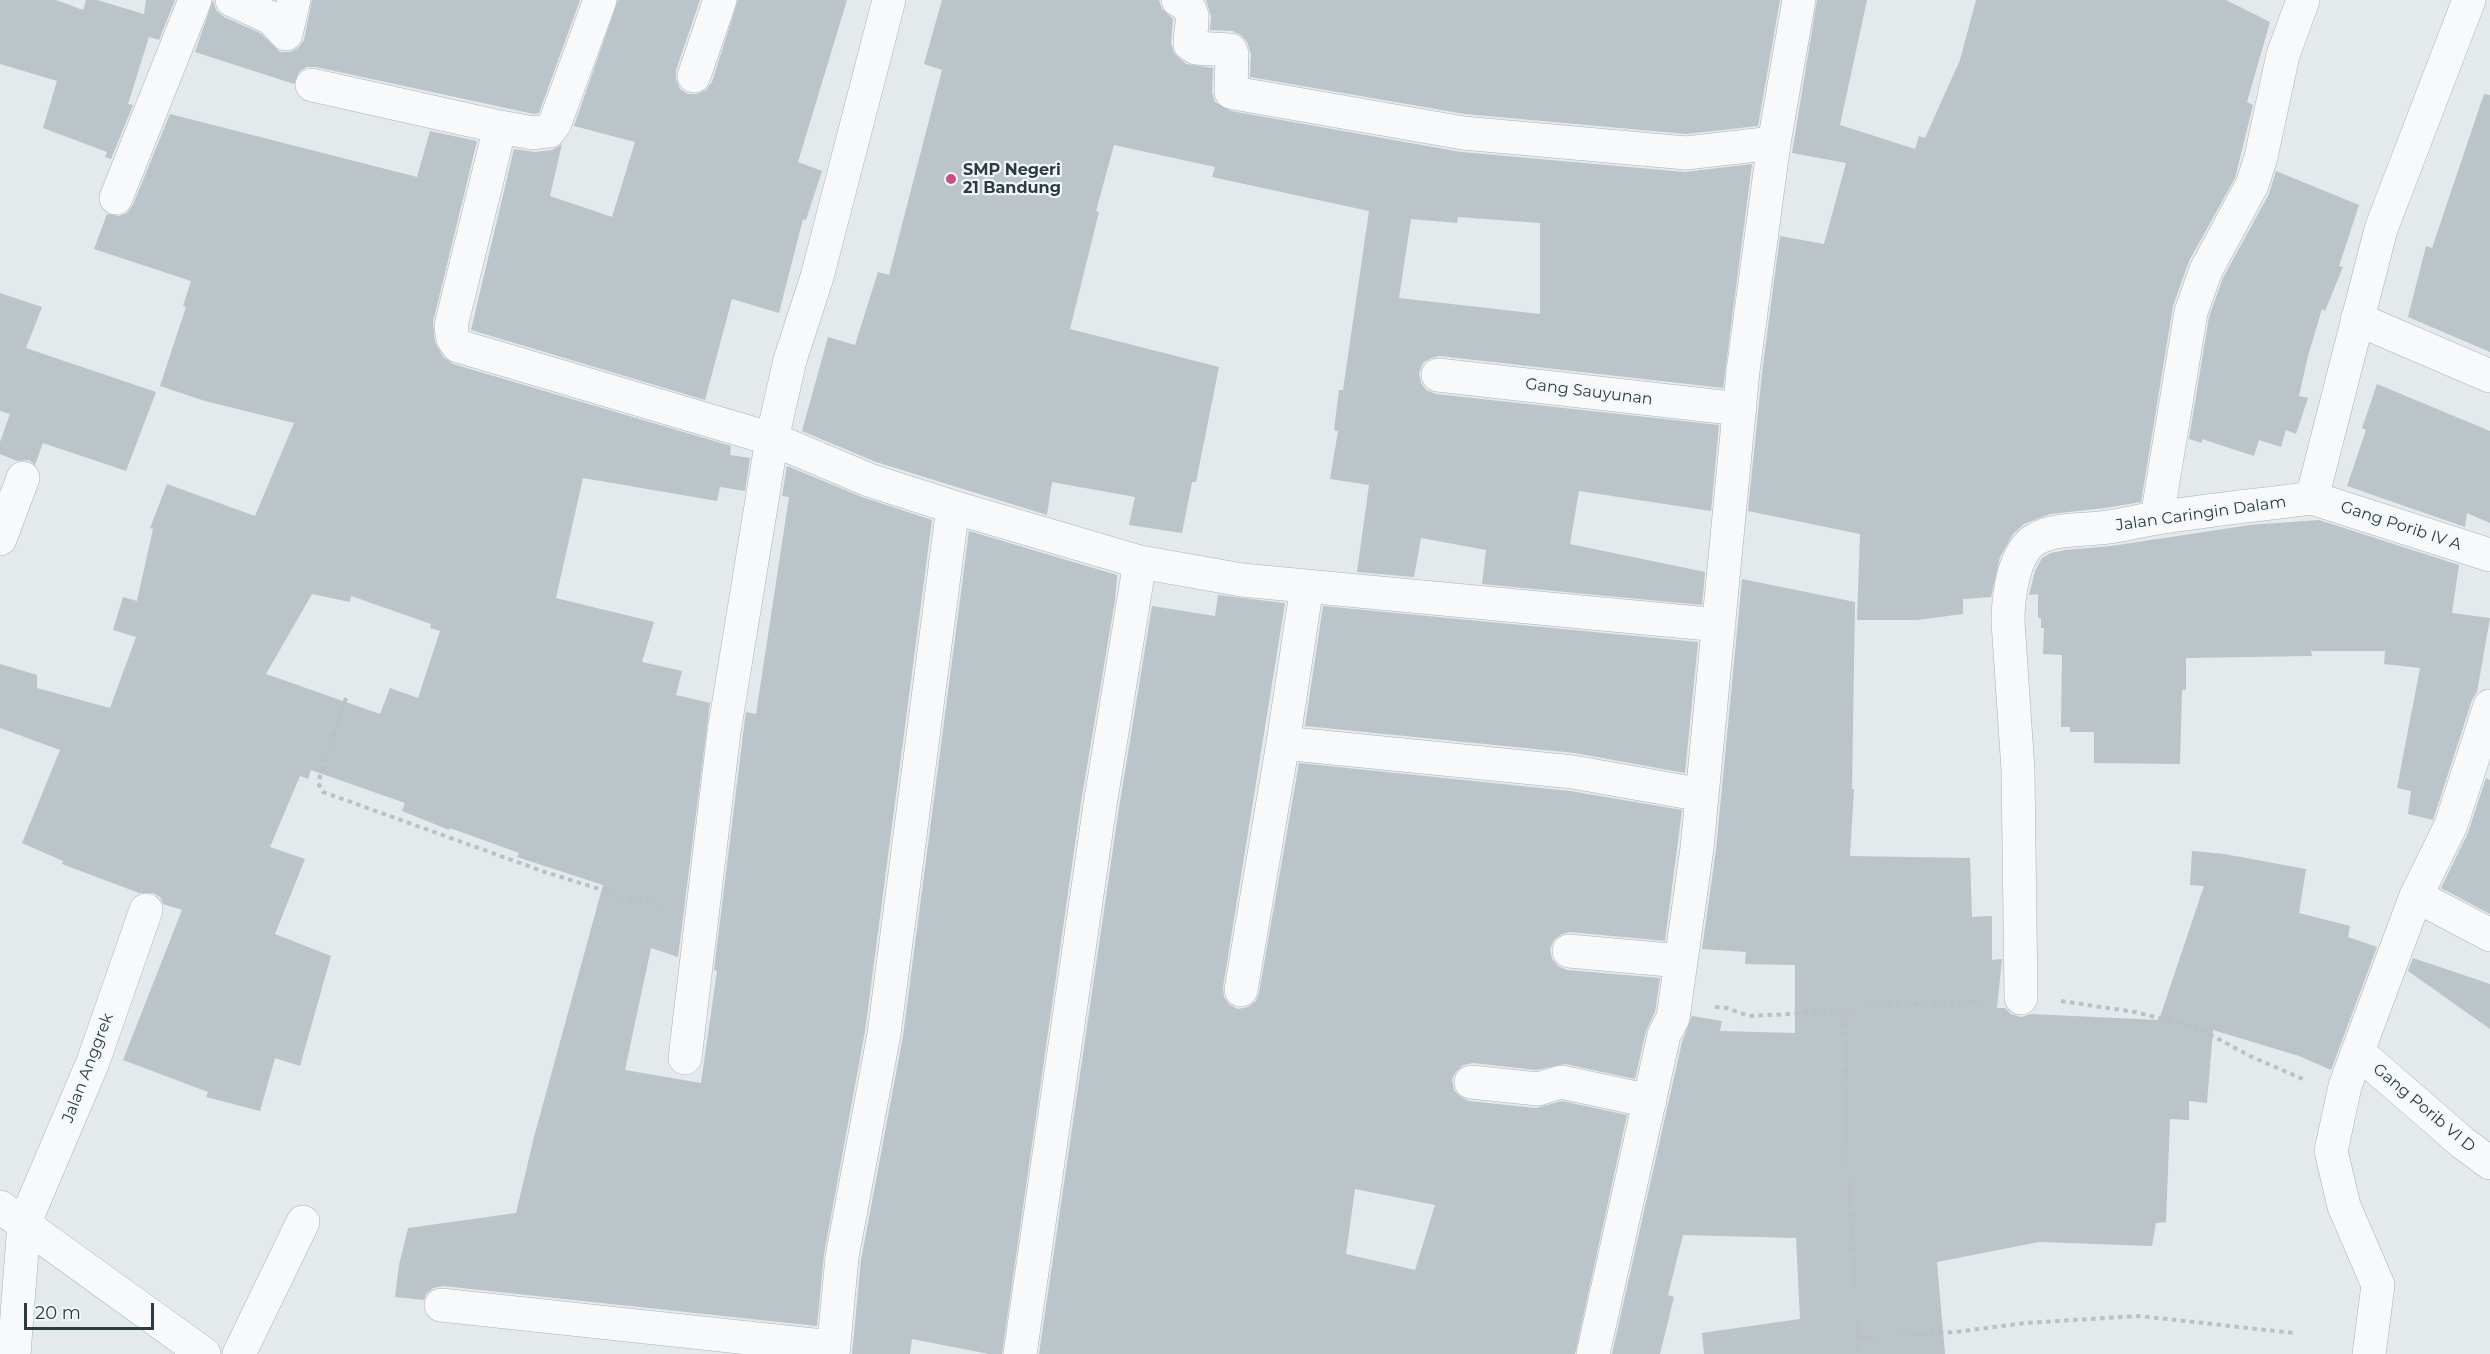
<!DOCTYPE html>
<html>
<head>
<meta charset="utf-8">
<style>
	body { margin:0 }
	#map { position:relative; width:2490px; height:1354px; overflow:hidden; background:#e4e9ec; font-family:Montserrat,sans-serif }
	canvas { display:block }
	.scale { position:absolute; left:24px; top:1303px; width:130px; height:27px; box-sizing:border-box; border:3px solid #2c3c44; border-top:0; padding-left:8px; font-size:18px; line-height:21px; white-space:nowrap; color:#2c3c44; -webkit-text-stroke:4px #f4f7f9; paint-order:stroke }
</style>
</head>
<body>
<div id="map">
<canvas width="2490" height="1354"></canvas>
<div class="scale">20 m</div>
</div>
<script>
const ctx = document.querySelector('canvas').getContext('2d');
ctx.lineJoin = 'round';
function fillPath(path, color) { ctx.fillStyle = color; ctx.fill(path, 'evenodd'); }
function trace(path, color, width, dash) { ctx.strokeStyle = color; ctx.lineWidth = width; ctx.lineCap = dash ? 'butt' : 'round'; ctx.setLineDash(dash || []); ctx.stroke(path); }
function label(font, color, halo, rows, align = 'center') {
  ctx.font = font + ' Montserrat,sans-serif'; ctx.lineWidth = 4.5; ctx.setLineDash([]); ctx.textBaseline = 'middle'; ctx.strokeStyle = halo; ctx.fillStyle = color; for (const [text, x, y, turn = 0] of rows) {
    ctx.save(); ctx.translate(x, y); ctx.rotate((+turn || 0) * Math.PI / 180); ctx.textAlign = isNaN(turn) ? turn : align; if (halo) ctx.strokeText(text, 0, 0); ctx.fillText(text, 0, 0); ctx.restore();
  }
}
fillPath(new Path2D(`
	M0,0H56L83,10L86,0H97L144,14L146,0H175L159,40L149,37L128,104L133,105L111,159L105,157L107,152L43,128L57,81L0,64Z
	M213,0L216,10L224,17L260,33L280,52H290L298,48L304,40L312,0H580L539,113L534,114L316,67H307L299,72L294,84L195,52Z
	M618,0H700L676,70V79L680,89L688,94H697L706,90L712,82L738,0H847L798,162L822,171L806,220L803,219L779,313L732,299L705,400L471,330L514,149L535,152L552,150L562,144L550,196L612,217L635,142L574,126Z
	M942,0H1159L1162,9L1173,19L1171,43L1174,53L1186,64L1213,68L1212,92L1215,102L1231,111L1461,152L1685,172L1752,164L1723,388L1440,356L1431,358L1423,363L1419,373L1421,383L1426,390L1436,394L1719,425L1711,511L1579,491L1570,544L1705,572L1702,605L1482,584L1486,550L1421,538L1414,577L1357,572L1369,485L1330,479L1338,431L1334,430L1339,390H1343L1369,211L1212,177L1215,167L1114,145L1096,211L1099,212L1070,329L1219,367L1196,482H1192L1182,533L1129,525L1135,497L1052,482L1047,515L876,462L802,431L828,337L855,345L878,272L889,275L942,70L924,64ZM1458,217L1540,223V314L1399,298L1411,219L1457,223Z
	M1206,0H1780L1758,126L1686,134L1465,114L1250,77L1251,54L1247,42L1241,35L1232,31L1210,30L1211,16Z
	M1817,0H1867L1840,125L1915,149L1919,136L1925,138L1960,60L1976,0H2226L2270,22L2247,102L2253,105L2235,178L2189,261L2173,306L2141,502L2105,508L2050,514L2024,524L2013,534L2000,557L1991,597L1963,599V614L1917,620H1857L1860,534L1748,511L1762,373L1780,236L1824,244L1846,163L1792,153Z
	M2484,94L2490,95V352L2408,317L2426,246L2432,248Z
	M170,114L417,177L430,131L477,141L433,322L435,342L443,357L453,364L731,446L730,455L750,458L745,491L720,487L717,501L583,478L556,598L654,622L642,662L682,671L676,695L710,703L678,957L651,948L625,1070L701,1083L717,971L714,970L743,735L746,712L756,714L789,497L782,496L787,466L862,497L932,520L865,1031L824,1254L817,1326L443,1286L433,1288L426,1294L424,1300L395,1297L399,1265L408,1228L516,1213L534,1137L603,885L517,857L519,853L450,828L449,830L402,811L405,803L311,770L308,779L300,776L270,847L305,859L275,934L331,956L300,1066L275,1058L260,1111L206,1097L208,1092L123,1060L182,910L163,904L160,897L153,893H139L78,870L62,864L63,861L22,843L60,750L0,728V664L37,675V688L110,708L136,637L113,630L123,597L137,601L153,529L150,528L167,484L255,516L294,423L205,401L160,386L186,307L183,306L191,281L94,249L107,214L119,216L127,213L133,205ZM312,594L350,602L351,596L431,624L430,628L440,631L418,698L390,688L380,714L266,674Z
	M2276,171L2359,205L2339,266L2343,267L2325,311L2322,309L2308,356L2299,396L2308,398L2296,434L2286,430L2281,447L2259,440L2254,456L2202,439V443L2189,439L2209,317L2223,278L2269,194Z
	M0,293L42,307L26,348L156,392L126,471L43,443L35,465L29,460L17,461L0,454V442L10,414L0,411Z
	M2377,384L2490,431V523L2467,513L2465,527L2347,486L2366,430L2362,428Z
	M2319,520L2459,565L2452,613L2490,618L2477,692L2472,700L2433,820L2408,814L2411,791L2397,788L2420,668L2384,664L2385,651H2311L2312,656L2186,658V690H2182L2180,764L2094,763V732H2070V727H2061L2062,655L2043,654L2044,628H2041V618H2038V594L2029,595L2035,571L2042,558L2051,553L2065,550L2111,546L2250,525Z
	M969,531L1117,575L1115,600L1081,802L1002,1354H989L912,1339L910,1354H852L861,1260L903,1036Z
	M1742,579L1855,602L1852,789H1854L1850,856L1970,858L1972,917L1992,916V960L2002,959L1997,1008H2005L2011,1014L2021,1017L2031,1014L2159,1020L2204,886L2190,885L2192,851L2224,854L2306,869L2299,913L2350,926L2348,937L2377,947L2331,1070L2299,1056L2213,1030L2207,1103L2189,1101V1120L2170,1119L2166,1222L2156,1223L2152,1246L2039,1242L1937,1262L1945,1354H1704L1702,1333L1800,1319L1796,1238L1683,1235L1668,1295L1674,1297L1660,1354H1612L1682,1042L1692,1016L1722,1021L1720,1031L1795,1033V965L1745,964L1746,952L1702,949L1716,850Z
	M1218,595L1285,603L1223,987L1224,997L1230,1005L1238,1009L1248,1007L1256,1001L1259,993L1299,763L1570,791L1682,810L1665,941L1570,932L1562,934L1554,940L1550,949L1552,959L1558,966L1567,970L1660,978L1655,1012L1646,1031L1635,1079L1565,1064L1536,1070L1473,1063L1463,1065L1456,1072L1452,1079L1454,1090L1461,1097L1469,1101L1536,1108L1562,1101L1627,1115L1575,1354H1039L1119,808L1152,606L1215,616ZM1355,1189L1435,1205L1415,1270L1346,1254Z
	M1323,606L1698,642L1685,773L1575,753L1305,726Z
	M2486,778L2490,780V914L2441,888L2468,833Z
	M2413,958L2490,984V1029L2408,971Z`), '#bbc4c9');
const street = new Path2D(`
	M232,0L271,18L286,34
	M1178,0C1200,11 1190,24 1190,44L1196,48L1230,50L1232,54L1231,92L1234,93L1463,133L1686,153L1774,143
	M286,34L294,0
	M694,76L720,0
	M312,85L500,127L533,133L549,131L555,123L600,0
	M500,127L451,326L453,339L458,346L772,439L869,480L953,507L1140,562L1242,580L1719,625
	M116,198L195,0
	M2357,319L2490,376
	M1438,375L1740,409
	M2312,498L2490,555
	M2157,518L2191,312L2206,270L2252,185L2261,157L2283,55L2303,0
	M0,539L23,478
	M1283,743L1573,772L1702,795
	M2416,896L2490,935
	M1569,951L1680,961
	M1241,990L1283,743L1307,586
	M2021,998L2018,770L2008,622C2008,598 2013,552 2036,539C2057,527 2085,531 2108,527C2125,525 2141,520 2158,518C2209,510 2260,505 2312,498L2381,229L2469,0
	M2358,1052L2463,1143L2490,1163
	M685,1058L724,732L772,439L790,360L817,277L889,0
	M1471,1082L1538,1089L1561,1082L1650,1101
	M0,1207L204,1354
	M441,1305L832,1347
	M14,1354L24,1224L93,1062L146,910
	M239,1354L303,1222
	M833,1354L842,1257L884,1034L953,507
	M1020,1354L1100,805L1140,562
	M1593,1354L1664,1035L1673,1018L1697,848L1743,371L1774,143L1799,0
	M2369,1354L2378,1285L2344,1206L2331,1151L2345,1086L2416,896L2451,825L2490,706`);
trace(street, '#a9b2b6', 34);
trace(new Path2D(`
	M346,698L318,783L323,792L545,872L628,898L664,906
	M2061,1001L2135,1012L2196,1027L2250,1056L2305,1080
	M1715,1007L1727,1008L1749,1016L1791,1014L1831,1009L1845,1011L1847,1160L1855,1274L1858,1354
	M1842,1009L1982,1000
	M1858,1338L1956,1332L2025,1323L2139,1316L2294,1333`), '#bac0c3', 4, [4.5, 4.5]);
trace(street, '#f7f9fa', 33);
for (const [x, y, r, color] of [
	[951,179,6,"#cd4d85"]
]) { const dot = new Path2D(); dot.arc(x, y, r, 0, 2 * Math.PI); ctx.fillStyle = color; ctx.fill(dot); trace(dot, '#f4f7f9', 2); }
label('bold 16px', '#2c3c44', '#f4f7f9', [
	["SMP Negeri",963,170],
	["21 Bandung",963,188]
], 'left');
label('16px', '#2c3c44', '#f4f7f9', [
	["Gang Sauyunan",1589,392,7],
	["Jalan Caringin Dalam",2201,514,-8],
	["Gang Porib IV A",2401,526,18],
	["Jalan Anggrek",88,1068,-69],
	["Gang Porib VI D",2424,1108,40]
]);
</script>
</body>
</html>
